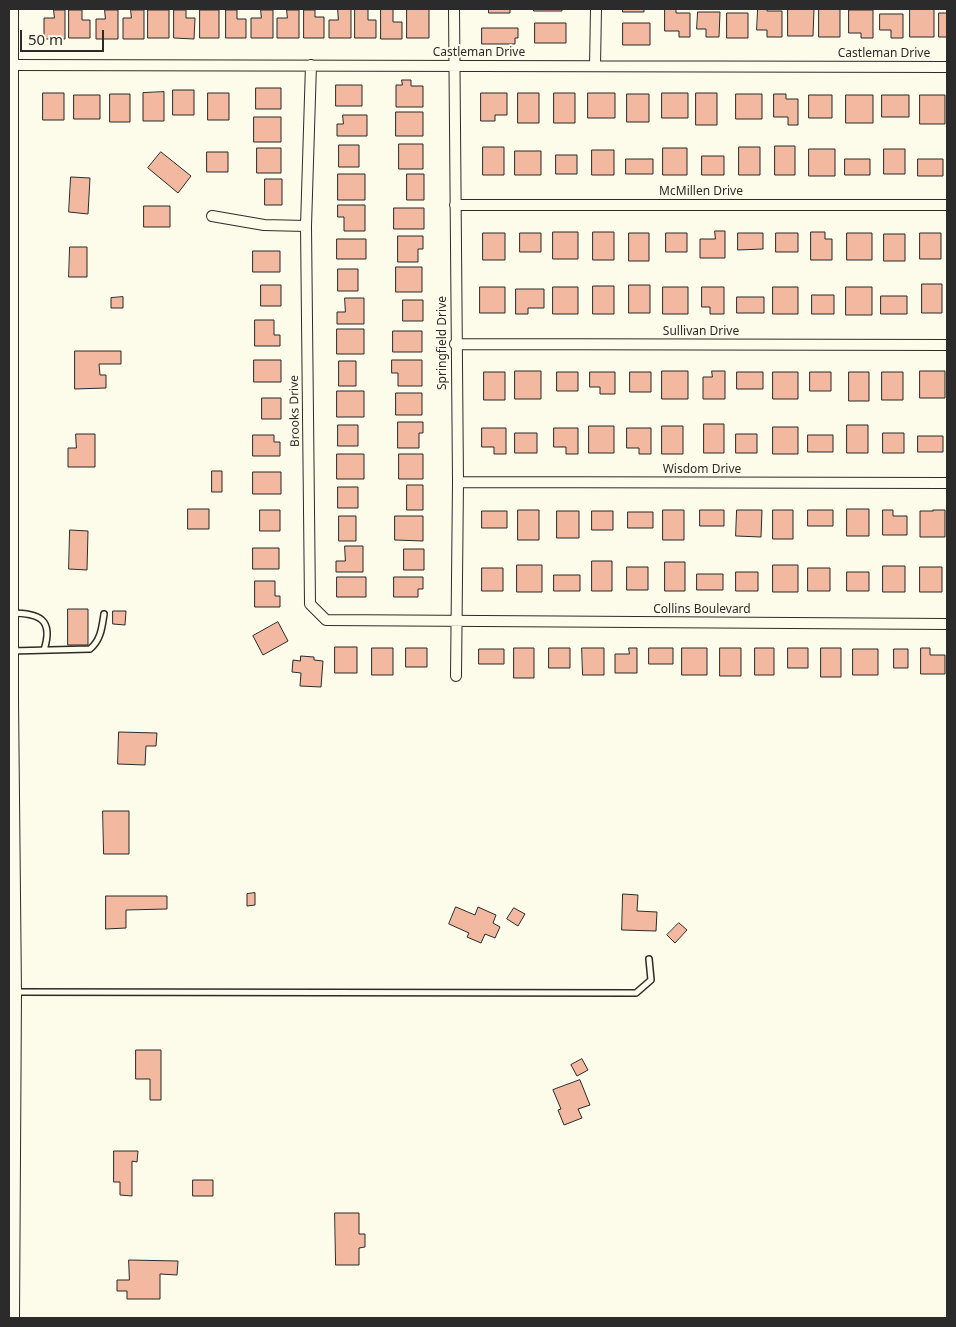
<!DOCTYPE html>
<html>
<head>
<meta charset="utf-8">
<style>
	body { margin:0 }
	#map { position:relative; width:956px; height:1327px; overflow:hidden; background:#fdfbea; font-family:"Noto Sans",sans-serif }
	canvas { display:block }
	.frame { position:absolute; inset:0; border:10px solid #2b2b2b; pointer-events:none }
	.scale { position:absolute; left:20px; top:30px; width:84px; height:22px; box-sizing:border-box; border:2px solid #2b2b2b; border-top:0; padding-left:6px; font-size:15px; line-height:18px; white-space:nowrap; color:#2b2b2b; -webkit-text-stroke:4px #fdfbea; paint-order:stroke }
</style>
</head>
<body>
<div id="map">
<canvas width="956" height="1327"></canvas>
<div class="frame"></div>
<div class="scale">50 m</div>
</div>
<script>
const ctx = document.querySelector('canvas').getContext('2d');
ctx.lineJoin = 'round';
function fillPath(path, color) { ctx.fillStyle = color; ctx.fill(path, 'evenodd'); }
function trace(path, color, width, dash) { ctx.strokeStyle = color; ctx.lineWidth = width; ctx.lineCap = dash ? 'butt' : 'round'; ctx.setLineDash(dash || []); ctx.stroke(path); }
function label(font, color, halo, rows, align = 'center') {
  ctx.font = font + ' "Noto Sans",sans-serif'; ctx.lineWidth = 4; ctx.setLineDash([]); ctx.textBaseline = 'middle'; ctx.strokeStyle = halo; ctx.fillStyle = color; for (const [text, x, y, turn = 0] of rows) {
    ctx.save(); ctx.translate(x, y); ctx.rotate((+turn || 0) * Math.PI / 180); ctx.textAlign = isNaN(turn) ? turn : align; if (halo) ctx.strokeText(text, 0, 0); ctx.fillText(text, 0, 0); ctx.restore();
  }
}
const building = new Path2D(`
	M338,9H351V38H329V20H338Z
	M355,9H368V20H376V38H355Z
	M381,9H393V22H402V39H381Z
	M407,9H429V38H407Z
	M489,9H510V13H489Z
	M534,9H562V11H534Z
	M623,9H644V12H623Z
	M665,9H676V13H690V37H679V31H665Z
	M758,9H767V11H782V37H767V30H757Z
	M788,9H814L813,36H788Z
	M819,9H840V37H819Z
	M910,9H934V37H910Z
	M54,10H65V39H44V18H54Z
	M69,10H82V20H90V38H69Z
	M105,10H118V39H96V19H105Z
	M131,10H144V39H123V18H131Z
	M148,10H169V38H148Z
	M174,10H186V18H195L194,39L174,38Z
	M200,10H219V38H200Z
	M226,10H237V19H246V38H226Z
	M261,10H273V38H251V18H261Z
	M287,10H299V38H277V18H287Z
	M304,10H315V17H324V38H304Z
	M849,10H873V38H861V33H849Z
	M698,12H720L719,37H706V29H697Z
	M727,13H748V38H727Z
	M939,13H947V37H939Z
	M880,14H903V38H891V30H880Z
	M535,23H566V43H535Z
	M623,23H650V45H623Z
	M482,28H518V38H515V44H482Z
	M402,80H411V86H423V107H396V85H402Z
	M336,85H362V106H336Z
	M256,88H281V109H256Z
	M173,90H194V115H173Z
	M164,92V121H143V93Z
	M43,93H64V120H43Z
	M208,93H229V120H208Z
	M481,93H507V115H495V121H481Z
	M518,93H539V123H518Z
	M554,93H575V123H554Z
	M588,93H615V118H588Z
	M662,93H688V118H662Z
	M696,93H717V125H696Z
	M110,94H130V122H110Z
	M627,94H649V122H627Z
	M736,94H762V119H736Z
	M774,94H786V99H798V125H788V117H774Z
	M74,95H100V119H74Z
	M809,95H832V118H809Z
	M846,95H873V123H846Z
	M882,95H909V117H882Z
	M920,95H945V124H920Z
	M396,112H423V136H396Z
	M343,115H367V136H337V124H343Z
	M254,117H281V142H254Z
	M399,144H423V169H399Z
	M339,145H359V167H339Z
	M775,146H795V175H775Z
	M483,147H504V175H483Z
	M739,147H760V175H739Z
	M257,148H281V173H257Z
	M663,148H687V175H663Z
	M809,149H835V176H809Z
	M884,149H905V174H884Z
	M592,150H614V175H592Z
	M515,151H541V175H515Z
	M161,152L191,176L178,193L148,168Z
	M207,152H228V172H207Z
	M556,155H577V174H556Z
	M702,156H724V175H702Z
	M626,159H653V174H626Z
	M845,159H870V175H845Z
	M918,159H943V176H918Z
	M338,174H365V200H338Z
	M407,174H424V200H407Z
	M71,177L90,178L88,214L69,212Z
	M265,179H282V205H265Z
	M338,205H365V231H344V217H338Z
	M144,206H170V227H144Z
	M394,208H424V229H394Z
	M715,231H725V258H700V239H715Z
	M553,232H578V259H553Z
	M593,232H614V260H593Z
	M811,232H825V239H832V260H811Z
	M483,233H505V260H483Z
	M520,233H541V252H520Z
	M629,233H649V261H629Z
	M666,233H687V252H666Z
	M738,233H763V249L738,250Z
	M776,233H798V252H776Z
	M847,233H872V260H847Z
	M920,233H941V259H920Z
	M884,234H905V261H884Z
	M398,236H423V249H418V262H398Z
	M337,239H366V259H337Z
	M70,247H87V277H69Z
	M253,251H280V272H253Z
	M396,267H422V292H396Z
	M338,269H358V291H338Z
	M922,284H942V313H922Z
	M261,285H281V306H261Z
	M629,285H650V313H629Z
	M593,286H614V314H593Z
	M480,287H505V313H480Z
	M553,287H578V314H553Z
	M663,287H688V314H663Z
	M702,287H724V314H710V307H702Z
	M773,287H798V314H773Z
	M846,287H872V315H846Z
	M516,289H544V308H528V314H516Z
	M812,295H834V314H812Z
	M881,296H907V314H881Z
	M123,297V308H111V298Z
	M737,297H764V313H737Z
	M345,298H364V324H337V312H345Z
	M403,300H423V321H403Z
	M255,320H274V335H280V346H255Z
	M337,329H364V354H337Z
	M393,331H422V352H393Z
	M75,351H121V364H99L100,375H106V388L75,389Z
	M254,360H281V382H254Z
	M392,360H422V386H398V373H392Z
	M339,361H356V386H339Z
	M515,371H541V399H515Z
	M662,371H688V399H662Z
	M712,371H725V399H703V377H712Z
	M920,371H945V398H920Z
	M484,372H505V400H484Z
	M557,372H578V391H557Z
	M590,372H615V394H600V387H590Z
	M630,372H651V392H630Z
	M737,372H763V389H737Z
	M773,372H798V399H773Z
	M810,372H831V391H810Z
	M849,372H869V401H849Z
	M882,372H903V400H882Z
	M337,391H364V417H337Z
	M396,393H422V415H396Z
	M262,398H281V419H262Z
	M398,422H423V433H419V448H398Z
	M704,424H724V453H704Z
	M338,425H358V446H338Z
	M847,425H868V453H847Z
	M589,426H614V453H589Z
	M662,426H683V454H662Z
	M773,427H798V454H773Z
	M482,428H506V454H494V447H482Z
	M554,428H578V454H566V447H554Z
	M627,428H651V454H639V448H627Z
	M515,433H537V453H515Z
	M883,433H904V453H883Z
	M76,434H95V467H68V448H76Z
	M736,434H757V453H736Z
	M253,435H274V442H280V456H253Z
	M808,435H833V452H808Z
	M918,436H943V452H918Z
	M337,454H364V479H337Z
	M399,454H423V479H399Z
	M212,471H222V492H212Z
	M253,472H281V494H253Z
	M407,485H423V510H407Z
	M338,487H358V508H338Z
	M188,509H209V529H188Z
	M847,509H869V536H847Z
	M260,510H280V531H260Z
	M518,510H539V540H518Z
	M663,510H684V540H663Z
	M700,510H724V526H700Z
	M737,510H762L761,537L736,536Z
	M773,510H793V539H773Z
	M808,510H833V526H808Z
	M883,510H893V516H907V535H883Z
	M933,510H945V537H920V511H933Z
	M482,511H507V528H482Z
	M557,511H579V538H557Z
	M592,511H613V530H592Z
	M628,512H653V528H628Z
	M339,516H356V541H339Z
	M395,516H423V541L395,540Z
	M70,530L88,531L87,570L69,569Z
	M345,546H363V572H336V561H345Z
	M253,548H279V569H253Z
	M404,549H424V570H404Z
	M592,561H612V591H592Z
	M665,562H685V591H665Z
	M517,565H542V592H517Z
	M773,565H798V592H773Z
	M883,566H905V592H883Z
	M627,567H648V590H627Z
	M920,567H942V592H920Z
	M482,568H503V591H482Z
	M808,568H830V591H808Z
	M736,572H758V591H736Z
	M847,572H869V591H847Z
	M697,574H723V590H697Z
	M554,575H580V591H554Z
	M337,577H366V597H337Z
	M394,577H423V589H418V597H394Z
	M255,581H275V596H280V607H255Z
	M68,609H88V645H68Z
	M113,611H126L125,625L113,624Z
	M278,622L288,641L263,655L253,636Z
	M335,647H357V673H335Z
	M372,648H393V675H372Z
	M406,648H427V667H406Z
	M514,648H534V678H514Z
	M549,648H570V668H549Z
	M582,648H604V675H583Z
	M629,648H637V673H615V654H629Z
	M649,648H673V664H649Z
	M682,648H707V675H682Z
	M720,648H741V676H720Z
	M755,648H774V675H755Z
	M788,648H808V668H788Z
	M821,648H841V677H821Z
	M921,648H930V655H945V674H921Z
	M479,649H504V664H479Z
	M853,649H878V675H853Z
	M894,649H908V668H894Z
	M301,656L314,657V660L323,661L321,687L300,686L301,673L292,672L293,660L300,661Z
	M119,732L157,733L156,746H146L145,765L118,764Z
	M103,811H129V854H104Z
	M255,893V905L247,906V894Z
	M623,894L638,895L637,911L657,912L656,931L622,930Z
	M106,896H167V909L126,910V928L106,929Z
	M456,907L475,915L478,907L496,915L493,923L500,927L495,938L485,934L481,943L467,937L469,933L449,924Z
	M514,908L525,914L518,926L507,919Z
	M679,923L687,930L675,943L667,935Z
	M136,1050H161V1100H150V1079H136Z
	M582,1059L588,1070L577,1076L571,1065Z
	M580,1080L590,1105L578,1109L582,1118L564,1125L558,1110L561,1109L553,1090Z
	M114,1151H138L137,1162L132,1161V1196L120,1195V1182H114Z
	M193,1180H213V1196H193Z
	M335,1213H359V1234H365V1247L359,1248V1265H336Z
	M129,1260L178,1261L177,1275L160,1274V1299H127V1291H117V1280H129Z`);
fillPath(building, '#f2b8a0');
trace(building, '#2b2b2b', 1);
const lane = new Path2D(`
	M11,613C39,613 54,619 44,650
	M11,651L90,649C101,640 102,627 104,614
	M15,992L636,993L651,980L649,959`);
const street = new Path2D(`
	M454,9L458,482L456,676
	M11,65L947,67
	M311,65L306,226L310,604L326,620L947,624
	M595,66L596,9
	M455,205H947
	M212,216L264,225L306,226
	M455,344L947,345
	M458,482L947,483`);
const secondary = new Path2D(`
	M11,9V700L14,992L12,1318`);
trace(lane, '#2b2b2b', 8);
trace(street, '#2b2b2b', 12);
trace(secondary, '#2b2b2b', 16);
trace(lane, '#fdfbea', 5);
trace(street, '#fdfbea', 10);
trace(secondary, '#fdfbea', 14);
label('12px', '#2b2b2b', '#fdfbea', [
	["Castleman Drive",479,53],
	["Castleman Drive",884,54],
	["McMillen Drive",701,192],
	["Sullivan Drive",701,332],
	["Springfield Drive",443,343,-90],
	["Brooks Drive",295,411,-91],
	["Wisdom Drive",702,470],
	["Collins Boulevard",702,610]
]);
</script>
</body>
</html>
